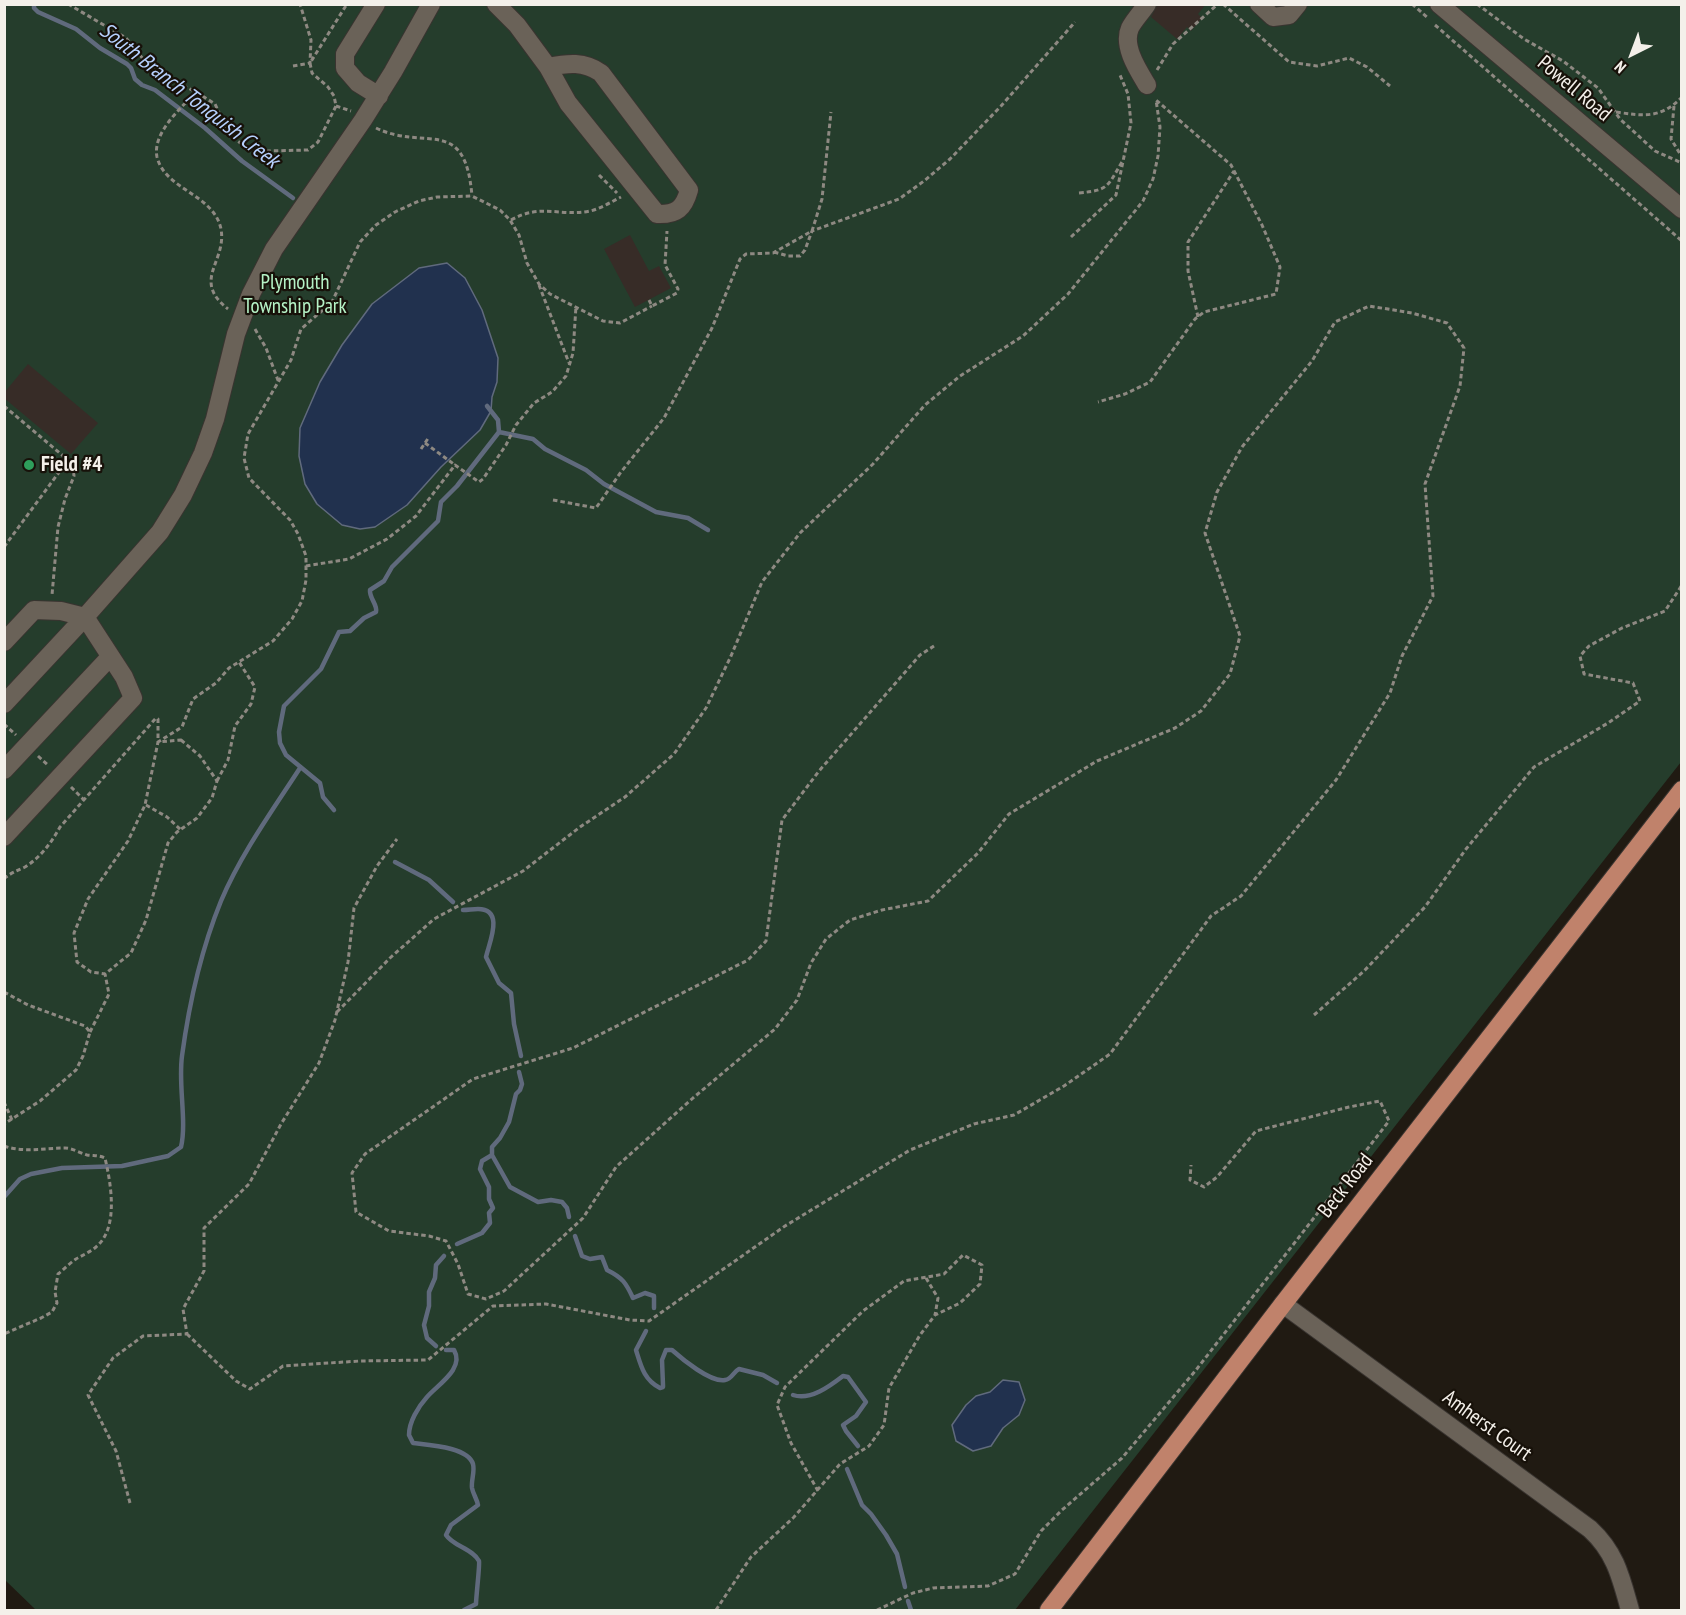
<!DOCTYPE html>
<html>
<head>
<meta charset="utf-8">
<style>
	body { margin:0 }
	#map { position:relative; width:1686px; height:1615px; overflow:hidden; background:#201a12; font-family:"PT Sans Narrow",sans-serif }
	canvas { display:block }
	.frame { position:absolute; inset:0; border:6px solid #f4f0ea; pointer-events:none }
	.north { position:absolute; left:1602px; top:24px; width:60px; height:60px; -webkit-text-stroke:4px #171109; paint-order:stroke; rotate:222deg; font-size:16px; font-weight:700; line-height:24px; text-align:center; color:#f4f0ea }
	.north::after { content:''; display:block; margin:auto; width:21px; height:27px; background:#f4f0ea; clip-path:polygon(50% 0,100% 100%,50% 72%,0 100%) }
</style>
</head>
<body>
<div id="map">
<canvas width="1686" height="1615"></canvas>
<div class="frame"></div>
<div class="north">N</div>
</div>
<script>
const ctx = document.querySelector('canvas').getContext('2d');
ctx.lineJoin = 'round';
function fillPath(path, color) { ctx.fillStyle = color; ctx.fill(path, 'evenodd'); }
function trace(path, color, width, dash) { ctx.strokeStyle = color; ctx.lineWidth = width; ctx.lineCap = dash ? 'butt' : 'round'; ctx.setLineDash(dash || []); ctx.stroke(path); }
function label(font, color, halo, rows, align = 'center') {
  ctx.font = font + ' "PT Sans Narrow",sans-serif'; ctx.lineWidth = 4.5; ctx.setLineDash([]); ctx.textBaseline = 'middle'; ctx.strokeStyle = halo; ctx.fillStyle = color; for (const [text, x, y, turn = 0] of rows) {
    ctx.save(); ctx.translate(x, y); ctx.rotate((+turn || 0) * Math.PI / 180); ctx.textAlign = isNaN(turn) ? turn : align; if (halo) ctx.strokeText(text, 0, 0); ctx.fillText(text, 0, 0); ctx.restore();
  }
}
fillPath(new Path2D(`
	M4,5H1681V762L1015,1610H36L5,1580Z`), '#253d2c');
const water = new Path2D(`
	M447,263L465,278L482,310L498,358L497,382L492,397L491,411L480,430L441,467L407,505L375,527L360,529L342,525L317,504L305,484L299,456L300,428L320,382L342,345L372,304L419,268Z
	M1003,1380L1019,1382L1025,1400L1019,1415L1003,1428L991,1446L973,1451L956,1441L952,1425L966,1405L976,1396L990,1392Z`);
fillPath(water, '#21314e');
trace(water, '#606a7d', 1.5);
trace(new Path2D(`
	M34,4V8L38,12L76,29L100,48L127,64L131,68L135,79L142,85L155,90L205,128L242,161L293,198
	M499,432L533,439L545,449L586,470L604,484L656,512L688,518L708,530
	M334,810L323,797L320,783L286,755L280,743L279,732L284,706L321,669L339,632L350,631L364,618L376,612C378,605 369,598 370,590L384,581L392,567L438,521L441,502L457,486L499,432L498,420L487,406
	M395,862L429,880L453,902
	M463,910C468,910 473,909 478,909C505,909 489,943 486,957L499,983L511,993L514,1024L521,1056
	M519,1072L522,1084L520,1090L516,1094L509,1122L500,1138L492,1147V1155L510,1187L538,1202L551,1200L562,1202L567,1208L569,1217
	M4,1197L20,1179L31,1174L62,1168L122,1166L168,1156L181,1147C187,1121 178,1085 182,1056C189,1004 201,950 221,901C241,854 272,811 300,768
	M575,1236L582,1256L590,1259L602,1257L607,1270C623,1278 626,1283 633,1298L645,1293L654,1296V1308
	M457,1244L482,1233L490,1223L489,1213L493,1208L489,1199V1187L480,1169L482,1161L492,1155
	M646,1331L636,1350C641,1366 644,1380 660,1388L663,1387V1385L662,1360L666,1350H672C682,1359 711,1383 725,1380C732,1379 733,1372 739,1369L763,1375L777,1383
	M436,1346L427,1338L424,1325L429,1306V1292L435,1278L436,1265L444,1256
	M446,1350H454C465,1369 437,1385 427,1397C418,1407 409,1422 409,1435L413,1443C429,1445 468,1447 473,1464C475,1472 471,1480 472,1488C473,1494 477,1499 478,1505L451,1525L446,1535C453,1546 473,1549 479,1561C480,1564 476,1597 476,1604L464,1610
	M793,1395C810,1401 830,1386 843,1376L848,1377L866,1402L856,1416L843,1425L846,1431L858,1446
	M847,1469L862,1505L871,1514L886,1535L897,1554L905,1587
	M908,1601L911,1610`), '#606a7d', 4.5);
fillPath(new Path2D(`
	M1158,4H1206L1198,14L1202,18L1191,31L1187,27L1177,39L1151,17Z
	M630,235L649,271L659,266L671,288L635,307L604,249Z
	M28,364L98,423L71,454L4,398V393Z`), '#372c27');
const minor = new Path2D(`
	M376,4L345,54V68L358,83L379,96
	M496,4L517,25L548,67L568,103L657,214C677,215 684,208 689,190L601,73C584,61 568,63 548,67
	M1147,4C1142,12 1134,20 1130,28C1122,46 1138,70 1147,85
	M1259,4L1273,17L1289,15L1298,4
	M1439,4L1682,209
	M4,642L34,610L61,611L85,617L124,677L133,698L4,837
	M4,704L85,617L160,532L183,495L203,453L215,419L236,334L251,294L274,249L363,120L393,72L431,4
	M4,770L110,657
	M1283,1304L1590,1529C1616,1553 1621,1578 1630,1610`);
const major = new Path2D(`
	M1049,1610L1283,1304L1682,790`);
trace(minor, '#393430', 20);
trace(major, '#393430', 20);
trace(new Path2D(`
	M68,4L126,38L148,65L162,75L196,92L215,104L230,136L245,146L267,151L308,150L318,142L336,106L334,96L328,87L312,73L310,63L347,4
	M1223,4L1289,62L1317,66L1349,58L1367,67L1390,86
	M1412,4L1428,18
	M1477,4L1524,39L1563,61L1598,88L1620,119L1655,151L1682,163
	M253,6V4
	M1435,25L1682,241
	M293,66L310,63L311,40L300,4
	M1157,70L1173,44L1218,4
	M196,92C181,108 152,133 157,157C165,190 214,194 221,229C227,262 191,280 228,309
	M336,106L351,111
	M1674,106L1671,139L1682,157
	M1616,112C1643,116 1661,119 1682,97
	M376,128C426,152 465,114 472,196
	M599,175L617,193
	M1079,193C1109,190 1107,187 1122,162
	M511,220C541,203 560,217 590,211C600,209 611,202 621,197
	M1071,237L1116,195L1131,123L1128,94L1120,75
	M774,252L788,256H800L805,250L812,231L899,199L924,181L950,159L1001,106L1075,22
	M539,285L569,363
	M649,300L652,306L677,293L678,289L665,265L667,231
	M1198,317L1188,271V242L1234,171
	M255,329L266,348L279,383
	M4,406L68,460L73,467L74,476L65,499L58,527L52,595
	M425,443L455,465
	M421,449L429,437
	M553,500L596,508L621,472L664,418L712,328L740,259L746,254L773,253L812,231L822,199L831,112
	M4,547L68,460
	M306,566L349,559L387,539L416,516L455,465L479,482L483,479L506,445L516,425L534,403L552,392L566,376L573,353L576,306
	M4,724L16,735
	M181,740L200,756L217,781L212,798L197,818L177,832L168,843L146,920L131,953L105,974L91,972L77,962L74,933L88,899L128,841L145,805L158,742Z
	M38,756L49,766
	M217,781L228,760L235,726L251,704L255,687L239,662
	M71,787L84,800
	M146,805L167,817L181,830
	M4,879C10,873 17,871 25,867C41,857 51,843 60,827L156,718L158,719V742L182,727L193,699L216,683L229,668L273,641L292,619L302,601L306,580V556L298,534L290,520L249,478L244,458L248,434L291,360L301,329L332,302L360,242L376,225L395,212L419,201L437,197L472,196L500,210L510,220L519,235L527,263L539,284L550,294L603,321L620,323L652,306
	M4,992L28,1005L85,1026L90,1032L83,1056L76,1070L40,1101L4,1124
	M337,1012L390,958L434,919L523,871L580,827L625,797L674,754L706,708L731,656L762,582L800,533L873,464L925,405L960,376L1023,336L1068,294L1143,201L1153,179L1158,156L1160,127L1156,100L1231,165L1262,225L1280,267L1276,294L1204,312L1195,319L1150,382L1125,394L1098,402
	M1314,1015L1364,971L1425,907L1466,849L1534,767L1608,723L1640,701L1633,683L1584,674L1580,656L1589,646L1622,628L1665,611L1682,585
	M90,1032L109,994L105,974
	M4,1102L12,1120
	M4,1146C24,1153 45,1148 65,1148C72,1148 80,1153 87,1155C94,1156 99,1155 105,1158C111,1184 119,1228 96,1247C90,1252 83,1255 76,1259C70,1263 64,1269 58,1274L55,1292L57,1303L52,1312L41,1318L4,1334
	M926,1278L938,1298L935,1315
	M187,1334L236,1381L250,1389L283,1366L360,1361L428,1360L493,1306L546,1304L630,1320L649,1321L785,1226L910,1150L974,1124L1014,1115L1064,1086L1110,1054L1211,916L1241,896L1336,780L1390,693L1402,656L1433,596L1425,484L1460,386L1464,348L1447,323L1412,313L1369,306L1335,322L1312,361L1242,447L1217,492L1205,533L1240,636L1230,674L1201,711L1175,728L1097,761L1009,814L978,853L928,901L882,910L850,920L826,939L811,963L797,1000L775,1029L693,1098L616,1167L583,1218L504,1291L486,1299L468,1294L458,1264L446,1241L429,1236L389,1231L356,1212L352,1173L365,1154L473,1079L573,1048L748,960L766,941L782,820L819,771L920,655L934,646
	M130,1503L116,1451L88,1395L113,1358L143,1336L187,1334L183,1309L204,1271V1228L249,1184L281,1124L319,1063L335,1020L348,962L354,908L377,866L397,839
	M716,1610L751,1557L794,1517L840,1464L869,1446L884,1425L889,1388L920,1335L935,1315L960,1303L980,1284L982,1265L963,1255L944,1274L904,1281L863,1311L785,1387L777,1405L791,1443L818,1491
	M877,1610L913,1593L933,1588L988,1586L1015,1574L1041,1531L1062,1510L1122,1458L1196,1370L1389,1121L1380,1101L1349,1107L1256,1131L1217,1177L1204,1187L1190,1180L1191,1165`), '#8e8982', 3, [4.5, 3]);
trace(minor, '#6a6258', 18);
trace(major, '#c0826b', 18);
for (const [x, y, r, color] of [
	[29,465,6,"#2e9e5b"]
]) { const dot = new Path2D(); dot.arc(x, y, r, 0, 2 * Math.PI); ctx.fillStyle = color; ctx.fill(dot); trace(dot, '#171109', 2); }
label('21px', '#f4f0ea', '#171109', [
	["Powell Road",1574,89,40],
	["Beck Road",1346,1186,-52],
	["Amherst Court",1487,1426,36]
]);
label('21px', '#b5f2c6', '#171109', [
	["Plymouth",295,283],
	["Township Park",295,307]
]);
label('bold 21px', '#f4f0ea', '#171109', [
	["Field #4",41,465]
], 'left');
label('italic 22px', '#b6d0fd', '#171109', [
	["South Branch Tonquish Creek",189,96,38]
]);
</script>
</body>
</html>
